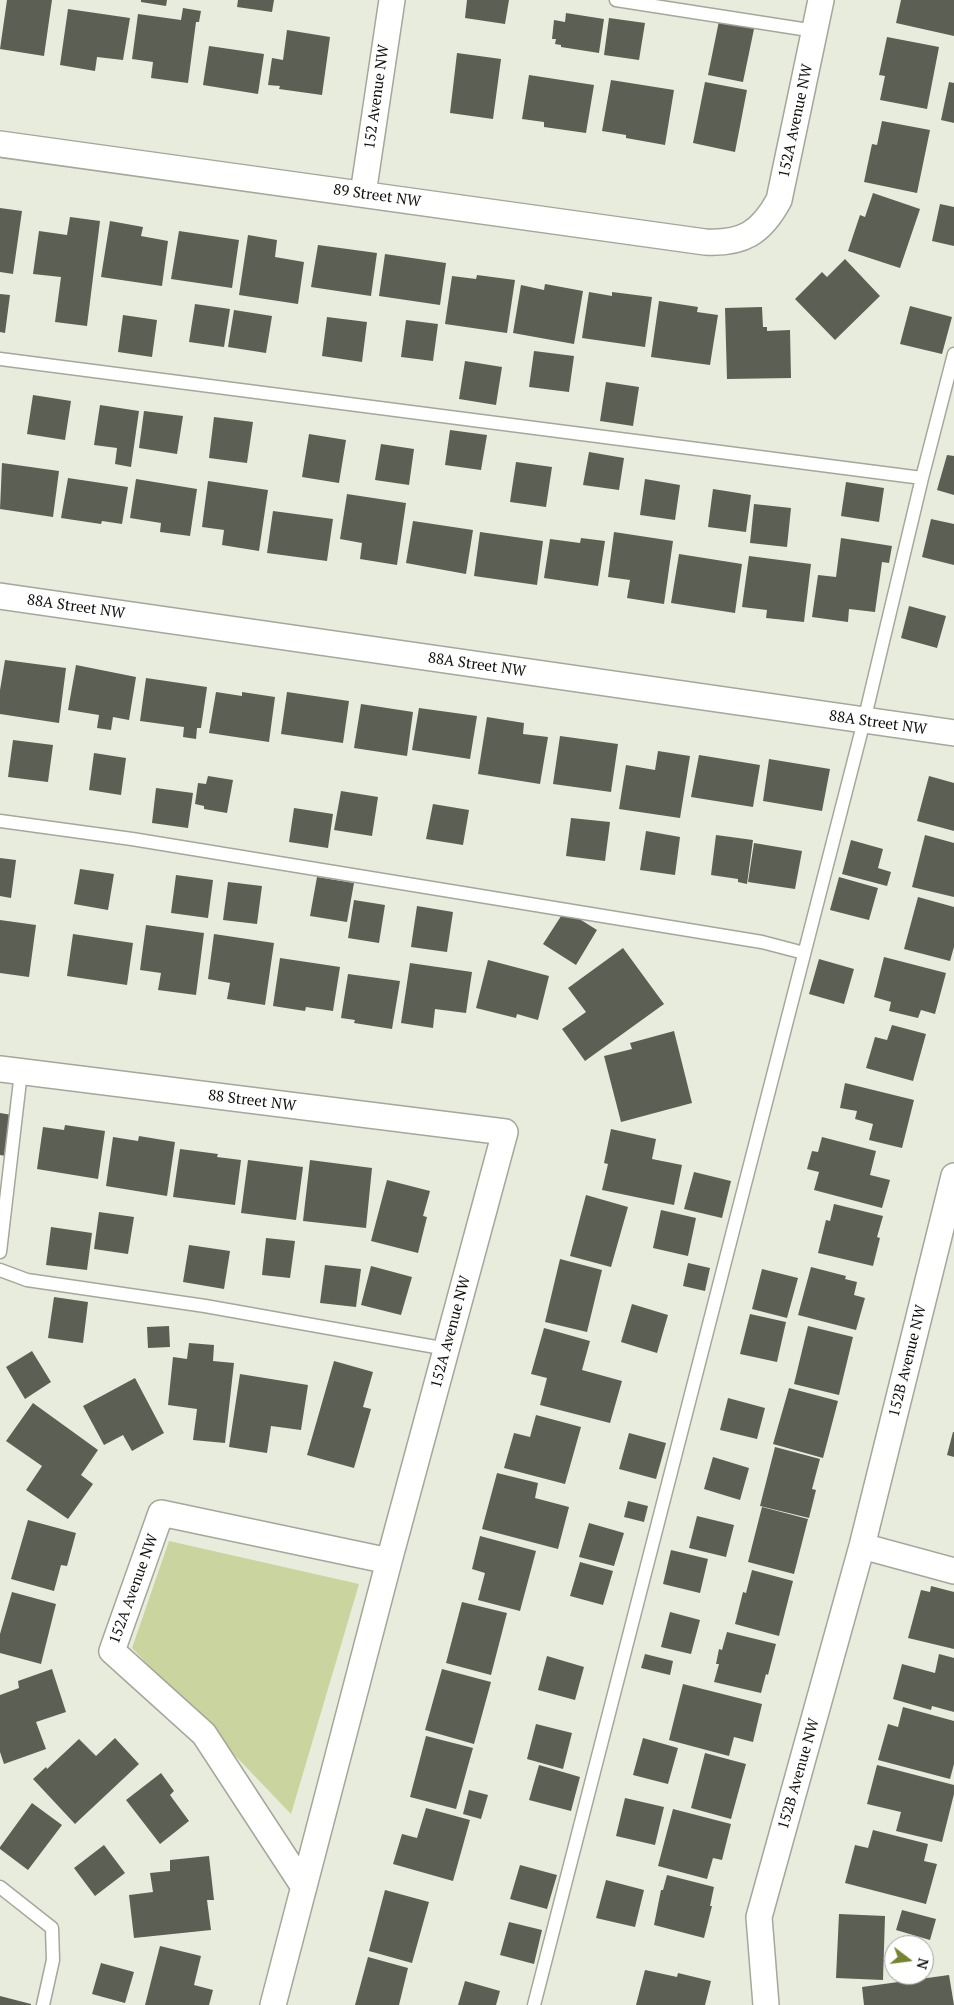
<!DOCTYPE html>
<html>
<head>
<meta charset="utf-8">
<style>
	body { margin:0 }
	#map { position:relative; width:954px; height:2005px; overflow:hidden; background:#e8ecdd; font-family:"PT Serif",serif }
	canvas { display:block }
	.north { position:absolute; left:884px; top:1935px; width:50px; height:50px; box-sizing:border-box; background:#fff; border:1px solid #9f9f9d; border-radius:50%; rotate:105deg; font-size:14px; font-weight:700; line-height:20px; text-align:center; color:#0f100b }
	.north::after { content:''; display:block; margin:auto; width:18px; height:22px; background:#768330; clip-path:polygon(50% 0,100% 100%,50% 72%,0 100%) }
</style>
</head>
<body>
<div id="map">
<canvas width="954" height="2005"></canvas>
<div class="north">N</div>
</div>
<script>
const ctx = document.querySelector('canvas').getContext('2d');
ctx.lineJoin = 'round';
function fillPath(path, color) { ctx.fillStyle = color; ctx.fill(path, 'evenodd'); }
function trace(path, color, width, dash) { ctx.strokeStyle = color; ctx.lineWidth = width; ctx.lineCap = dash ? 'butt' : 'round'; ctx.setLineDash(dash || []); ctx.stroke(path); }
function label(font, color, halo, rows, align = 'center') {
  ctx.font = font + ' "PT Serif",serif'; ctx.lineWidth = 5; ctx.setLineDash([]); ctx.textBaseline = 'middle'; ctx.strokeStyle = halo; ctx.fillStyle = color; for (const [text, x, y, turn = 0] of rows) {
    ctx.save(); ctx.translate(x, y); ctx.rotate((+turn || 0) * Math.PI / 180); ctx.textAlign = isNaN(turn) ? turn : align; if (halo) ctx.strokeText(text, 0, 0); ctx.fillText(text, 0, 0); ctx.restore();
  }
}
fillPath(new Path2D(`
	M169,1541L359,1584L291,1814L132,1648Z`), '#c9d49e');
fillPath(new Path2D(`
	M7,0H52L44,56L0,49Z
	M141,0H167L166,6L141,2Z
	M238,0H274L272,12L237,7Z
	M467,0H509L505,24L465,18Z
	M901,0H954V36L896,23Z
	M183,8L201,11L199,22H196L188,83L151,78L153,62L132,59L138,14L181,20Z
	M68,9L130,18L123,60L97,57L95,71L60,65Z
	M566,13L604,19L599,53L561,47V45L555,44L556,39H552L554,20L565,22Z
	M609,18L645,23L639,60L604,55Z
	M719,21L754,29L743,82L708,75Z
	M287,30L330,37L322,95L279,89L280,86L268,85L272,58L283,60Z
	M887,37L939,47L927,109L880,100L885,76L879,75Z
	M209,46L264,54L258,94L203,85Z
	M457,53L501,59L493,119L450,113Z
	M529,75L594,85L586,133L544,127V122L522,119Z
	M611,80L674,90L665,145L626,138V135L602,131Z
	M705,82L747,90L735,152L693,143Z
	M949,82L954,83V123L941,120Z
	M882,121L930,130L917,193L864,182L872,144L877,145Z
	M873,193L920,209L900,268L848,251L860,215L865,217Z
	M940,204L954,207V246L932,241Z
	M0,208L22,211L13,274L0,272Z
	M70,217L100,221L87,326L55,322L61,277L33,274L39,231L67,235Z
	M110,221L143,227L141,236L168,241L162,286L101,277Z
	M179,231L239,240L232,288L171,279Z
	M248,235L277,240L275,257L304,262L298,304L239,295Z
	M318,245L377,253L371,296L311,287Z
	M385,254L446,263L440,305L379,296Z
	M845,259L880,296L835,340L795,299L822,272L827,277Z
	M477,275L515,280L507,333L445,324L452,276L476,279Z
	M545,284L583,291L574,344L513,333L521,285L544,290Z
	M589,292L612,296V292L652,297L645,347L582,338Z
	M0,294L10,295L5,333L0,332Z
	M659,301L698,307L697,312L718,315L710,365L651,357Z
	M195,304L230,309L224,347L189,342Z
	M910,306L952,317L942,354L900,344Z
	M762,307L763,327H767V331L790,330L791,378L727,379L725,308Z
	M234,310L272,316L266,353L228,347Z
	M123,315L157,320L152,357L118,352Z
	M327,317L367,322L362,362L322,356Z
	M406,320L438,324L433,361L401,357Z
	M534,351L574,356L569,392L529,387Z
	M465,361L502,367L496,405L459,399Z
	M606,382L639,387L633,426L600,421Z
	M33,395L71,401L65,440L27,434Z
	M100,405L139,411L131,467L115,464L117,448L94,445Z
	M144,411L183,416L177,454L139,448Z
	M214,417L253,422L247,463L209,458Z
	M450,430L487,435L481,470L445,465Z
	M309,434L346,440L339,483L302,477Z
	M381,444L414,449L409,485L375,480Z
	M589,452L624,458L619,490L583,485Z
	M947,455L954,456V495L937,490Z
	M516,462L552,467L546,507L510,502Z
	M2,463L59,471L53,517L0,509Z
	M68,478L128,487L122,524L102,521L101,524L61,518Z
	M136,479L197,489L190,536L160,532L161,523L130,518Z
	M645,479L680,485L675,520L640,515Z
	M208,481L268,490L259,551L222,545L224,530L202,527Z
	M846,482L884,488L879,522L841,516Z
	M713,489L751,495L746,532L708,527Z
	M347,494L406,503L397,565L360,559L362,543L340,539Z
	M754,504L791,508L787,547L750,543Z
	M273,511L333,519L327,561L267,553Z
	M931,519L954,524V565L922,557Z
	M413,521L473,530L466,574L406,563Z
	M480,532L543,541L537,585L474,576Z
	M614,532L673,541L664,604L627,598L630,580L608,577Z
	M581,538L605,541L598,586L544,578L550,539L580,543Z
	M841,538L892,546L889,563L882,562L875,612L849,609L848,622L812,617L818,575L836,577Z
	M679,554L742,564L735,613L671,603Z
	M749,556L811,564L804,622L766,618L767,610L742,607Z
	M909,606L946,616L937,648L901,638Z
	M5,660L66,668L59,723L0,714V690Z
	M76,665L136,677L129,720L113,717L111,730L97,728L99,715L68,710Z
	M146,678L207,687L201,728H197L196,739L183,737L184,727L140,721Z
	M216,692L242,696V692L275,697L269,742L209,733Z
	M287,692L349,701L343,743L281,734Z
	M361,704L413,712L407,756L354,748Z
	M419,708L477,716L470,759L412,750Z
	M487,717L524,723L523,734L548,737L540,784L478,774Z
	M560,736L618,744L611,792L553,784Z
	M13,740L53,745L48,782L8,777Z
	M658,751L690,756L680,818L619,809L626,765L655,770Z
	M94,753L126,758L121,795L89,790Z
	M699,755L760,765L753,807L691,797Z
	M769,759L830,769L822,811L763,801Z
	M208,776L233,780L227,813L204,809V806L195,804L198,783L206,784Z
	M929,776L954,783V831L917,821Z
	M156,788L193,793L188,828L152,823Z
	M341,791L378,797L372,836L334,830Z
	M433,804L469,810L463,845L426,839Z
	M294,808L333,814L328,848L289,842Z
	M571,818L610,822L605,861L566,856Z
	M646,831L680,837L675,875L640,870Z
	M716,835L753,840L747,884L738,882V879L711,875Z
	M925,835L954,843V897L912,887Z
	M851,840L883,849L878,868L891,872L887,886L842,874Z
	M754,843L802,851L795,889L748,882Z
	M0,858L16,860L11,898L0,896Z
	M80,869L114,874L108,910L74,904Z
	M176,875L213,880L208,918L171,913Z
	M317,877L354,883L347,922L310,916Z
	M839,877L878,888L869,920L830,910Z
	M228,882L262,886L257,924L223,920Z
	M918,897L954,907V947L950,961L904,949Z
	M354,900L385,905L379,943L348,938Z
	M417,906L453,912L447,952L411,947Z
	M565,910L597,930L576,965L543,944Z
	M0,920L36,925L29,977L0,973Z
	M146,925L204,933L196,995L158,990L161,973L140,970Z
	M73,934L133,943L127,985L67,976Z
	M214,934L274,943L265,1005L227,999L230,983L208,979Z
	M623,948L664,1004L585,1061L562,1029L586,1012L568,988Z
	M884,957L946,973L935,1014L921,1010L918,1018L889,1011L891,1002L874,997Z
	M280,958L340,967L333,1011L306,1007L305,1011L273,1006Z
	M819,959L854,969L844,1004L809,994Z
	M488,960L549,976L538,1020L517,1014L516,1018L476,1008Z
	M410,963L472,972L466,1013L435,1009L433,1028L401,1023Z
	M348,974L400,981L392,1029L354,1023L355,1020L341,1018Z
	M892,1025L926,1034L913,1081L866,1068L875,1037L887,1040Z
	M674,1031L692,1103L621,1122L604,1056L632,1049L630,1043Z
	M845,1083L914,1100L902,1148L869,1140L873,1124L855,1119L857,1111L840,1108Z
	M0,1113L12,1115L6,1156L0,1155Z
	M65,1125L105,1131L98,1179L37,1169L43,1127L64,1130Z
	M611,1129L656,1139L652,1159L682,1165L674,1205L602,1190L608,1164L604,1163Z
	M139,1136L175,1142L167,1196L106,1186L113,1137L138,1141Z
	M822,1137L876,1151L870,1175L890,1180L882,1208L814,1190L819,1172L807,1169L812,1151L818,1152Z
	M180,1149L218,1154L217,1157L241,1160L235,1205L173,1197Z
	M248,1160L303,1167L296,1220L241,1213Z
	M310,1160L372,1168L366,1228L303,1221Z
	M694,1172L731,1181L722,1218L684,1209Z
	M387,1180L430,1191L423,1216L427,1217L418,1253L371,1241Z
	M586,1195L628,1207L611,1267L570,1256Z
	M834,1204L883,1216L877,1237L880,1238L873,1266L818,1253L826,1220L830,1221Z
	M661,1210L696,1218L688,1256L653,1248Z
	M99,1212L134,1217L128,1254L94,1249Z
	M51,1227L92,1233L87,1270L46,1265Z
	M266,1238L295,1241L290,1278L262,1275Z
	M189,1245L230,1251L224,1289L183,1282Z
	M560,1259L602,1270L587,1332L545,1322Z
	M688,1263L710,1268L705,1291L683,1286Z
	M325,1265L361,1269L356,1307L320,1303Z
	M371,1266L412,1277L401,1315L361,1305Z
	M811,1267L846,1276L845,1279L857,1282L854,1295L865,1298L856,1330L798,1315Z
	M762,1269L798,1278L787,1318L752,1309Z
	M54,1297L88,1302L83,1343L48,1338Z
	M632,1304L668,1315L657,1353L621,1342Z
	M750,1314L786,1322L777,1362L740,1354Z
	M169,1326L170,1347L148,1348L147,1327Z
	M808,1326L853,1337L839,1395L794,1384Z
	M544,1328L590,1341L582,1370L622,1381L610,1423L540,1405L547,1378L531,1374Z
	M189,1343L214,1345L213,1361L234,1363L225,1443L193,1440L197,1409L168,1405L173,1357L187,1359Z
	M32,1351L51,1382L25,1399L6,1367Z
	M334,1361L373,1372L363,1407L371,1409L354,1468L307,1455Z
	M240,1374L308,1385L301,1430L271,1426L267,1453L229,1447Z
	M135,1378L164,1433L132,1451L123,1435L104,1445L83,1406Z
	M789,1388L838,1401L823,1458L773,1444Z
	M728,1398L765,1408L757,1439L720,1430Z
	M33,1403L98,1450L81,1475L93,1484L68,1519L26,1490L42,1466L6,1441Z
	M536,1415L581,1427L565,1484L504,1468L514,1433L530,1437Z
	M953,1432H954V1457L947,1455Z
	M629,1433L666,1443L656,1479L619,1469Z
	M775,1447L820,1459L812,1489L816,1490L809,1518L760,1506Z
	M713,1457L749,1468L740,1500L704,1489Z
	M497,1473L538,1483L535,1498L569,1507L558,1549L482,1529Z
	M628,1501L648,1506L644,1522L624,1517Z
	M762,1507L808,1519L794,1574L748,1562Z
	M697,1516L734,1525L726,1557L689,1548Z
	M28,1520L76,1533L67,1566L61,1565L54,1591L11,1579Z
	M589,1523L624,1533L614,1566L579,1557Z
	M480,1536L536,1551L520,1611L478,1600L485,1573L472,1569Z
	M671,1550L708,1559L700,1593L663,1584Z
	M580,1562L613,1571L603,1605L570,1596Z
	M752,1570L793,1581L779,1636L735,1624L743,1592L746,1593Z
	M931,1586L954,1592V1649L908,1638L921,1590L930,1592Z
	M12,1592L56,1604L41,1664L0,1653V1634Z
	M462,1602L507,1613L491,1675L446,1663Z
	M670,1612L700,1620L691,1654L661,1647Z
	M727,1632L776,1644L768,1675L766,1674L761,1693L714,1682L719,1664H716L719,1649L722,1650Z
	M645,1654L673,1661L670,1675L641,1668Z
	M939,1654L954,1658V1712L932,1706L931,1710L893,1699L902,1664L935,1673Z
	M547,1656L584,1667L575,1700L538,1690Z
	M52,1669L66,1712L36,1722L46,1749L4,1764L0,1752V1695L19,1688L18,1681Z
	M442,1669L491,1682L474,1744L425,1730Z
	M683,1684L762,1704L753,1742L734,1737L729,1756L669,1740Z
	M903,1707L954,1721V1764L950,1779L878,1760L888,1724L898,1727Z
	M536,1724L572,1733L563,1769L527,1759Z
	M426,1736L473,1748L456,1809L410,1797Z
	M115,1738L139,1764L75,1824L33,1779L46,1767L47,1769L79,1739L96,1756Z
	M643,1738L678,1748L668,1784L633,1775Z
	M705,1753L746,1764L731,1819L691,1808Z
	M539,1765L580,1777L571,1811L529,1800Z
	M877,1765L954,1785V1794L942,1842L896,1831L901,1812L867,1804Z
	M161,1773L174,1791L170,1795L189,1821L160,1844L126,1800Z
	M469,1790L488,1795L481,1819L463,1814Z
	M625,1798L664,1807L655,1845L616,1836Z
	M32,1803L62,1825L28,1870L0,1849V1847Z
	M426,1808L470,1820L453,1881L393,1864L402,1834L417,1838Z
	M673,1809L731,1824L722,1860L713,1858L707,1879L658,1866Z
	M873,1830L928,1844L924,1861L937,1864L926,1904L845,1883L855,1845L868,1848Z
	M104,1845L125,1873L95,1896L74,1868Z
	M209,1856L214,1900H207L211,1930L134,1938L129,1895L153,1892L150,1873L170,1871V1860Z
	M520,1865L557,1875L547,1909L510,1899Z
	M667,1875L714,1887L710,1906H712L704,1938L654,1925L661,1890H663Z
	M606,1880L644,1890L635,1927L596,1918Z
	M385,1890L429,1902L412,1963L369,1951Z
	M902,1910L936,1919L930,1940L896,1930Z
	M839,1914L885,1916L883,1980L836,1978Z
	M509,1922L542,1930L534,1964L500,1955Z
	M160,1946L201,1956L194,1985L213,1990L209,2005H145Z
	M368,1957L408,1968L399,2005H355Z
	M101,1963L134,1972L125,2003L92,1994Z
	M645,1970L677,1977L678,1973L711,1981L705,2005H636Z
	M949,1975L954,2005H864L862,1987Z
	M465,1981L500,1991L496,2005H458Z
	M0,1996L31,2004V2005H0Z`), '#5c5f53');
const service = new Path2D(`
	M616,0L815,31
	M0,359L922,478
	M0,821L132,839L762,942L804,953
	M0,1252L21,1072
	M0,1270L27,1280L205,1306L447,1349
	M0,1887L52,1928L53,1960L43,2005
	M534,2005L864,721L922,478L954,354`);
const minor = new Path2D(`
	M0,144L705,242C743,244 761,233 779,200L821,0
	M363,194L392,0
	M0,596L954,733
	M0,1069L505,1132L389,1561L273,2005
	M862,1546L954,1571
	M304,1887L204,1734L112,1651L161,1513L389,1561
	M766,2005L759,1917L862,1546L954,1176`);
trace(service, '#a4a799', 15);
trace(minor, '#a4a799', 28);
trace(service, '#fff', 12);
trace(minor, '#fff', 25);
label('15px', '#0f100b', '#fff', [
	["152 Avenue NW",377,97,-82],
	["152A Avenue NW",796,121,-78],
	["89 Street NW",377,196,8],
	["88A Street NW",76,607,8],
	["88A Street NW",477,665,8],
	["88A Street NW",878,723,8],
	["88 Street NW",252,1101,7],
	["152A Avenue NW",451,1332,-75],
	["152B Avenue NW",908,1361,-76],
	["152A Avenue NW",134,1589,-70],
	["152B Avenue NW",799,1774,-74]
]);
</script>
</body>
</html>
